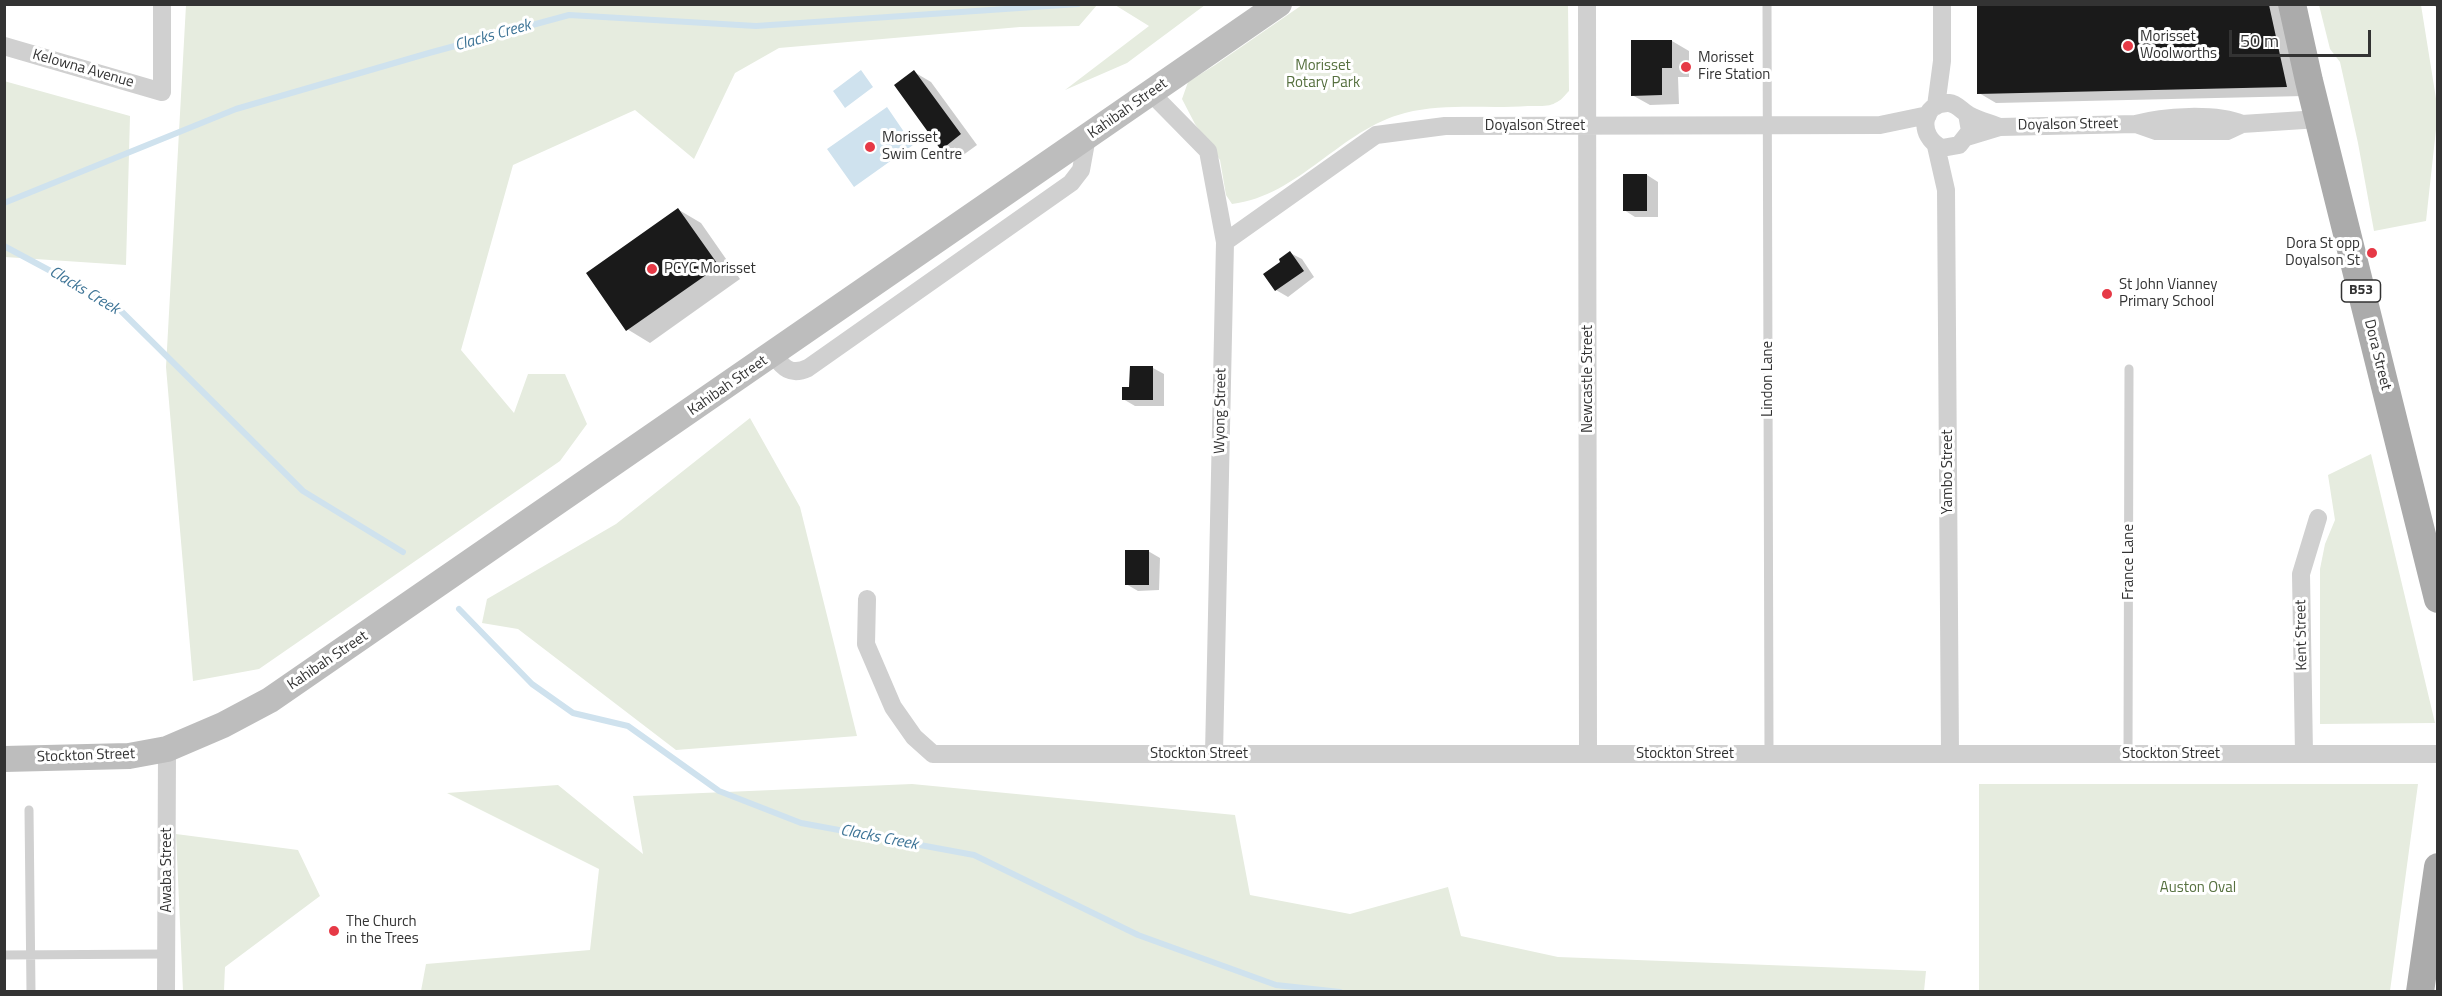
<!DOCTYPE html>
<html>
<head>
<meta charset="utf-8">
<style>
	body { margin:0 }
	#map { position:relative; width:2442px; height:996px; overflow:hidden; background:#fff; font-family:"Titillium Web",sans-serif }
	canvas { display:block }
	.frame { position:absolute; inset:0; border:6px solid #333; pointer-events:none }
	.scale { position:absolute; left:2229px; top:30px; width:142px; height:27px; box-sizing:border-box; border:3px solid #333; border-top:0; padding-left:8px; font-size:18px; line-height:21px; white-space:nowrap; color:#333; -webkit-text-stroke:4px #fff; paint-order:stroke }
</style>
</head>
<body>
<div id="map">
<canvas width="2442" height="996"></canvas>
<div class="frame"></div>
<div class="scale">50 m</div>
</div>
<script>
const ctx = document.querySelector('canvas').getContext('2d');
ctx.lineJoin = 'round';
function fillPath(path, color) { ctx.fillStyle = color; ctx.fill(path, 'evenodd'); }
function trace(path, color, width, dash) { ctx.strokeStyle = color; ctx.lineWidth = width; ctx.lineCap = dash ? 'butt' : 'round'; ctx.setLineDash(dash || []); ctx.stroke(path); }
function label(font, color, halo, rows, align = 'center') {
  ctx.font = font + ' "Titillium Web",sans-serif'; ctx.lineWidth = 6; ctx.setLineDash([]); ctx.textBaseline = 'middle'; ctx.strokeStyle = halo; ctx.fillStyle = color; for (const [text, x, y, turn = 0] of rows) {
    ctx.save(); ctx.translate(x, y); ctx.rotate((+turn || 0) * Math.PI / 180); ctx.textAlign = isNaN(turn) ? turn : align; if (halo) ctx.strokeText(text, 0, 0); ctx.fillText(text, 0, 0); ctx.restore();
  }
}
fillPath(new Path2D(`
	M186,5V4L1097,5L1079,26L1020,27L779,48L735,73L694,159L635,110L513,165L461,350L514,413L528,374H565L587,424L560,461L259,669L193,681L166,367Z
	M1115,5H1205L1127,63L1065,90L1149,26Z
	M1302,5H1568L1569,91C1565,95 1561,101 1555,103C1549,107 1536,106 1528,106C1487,109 1445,103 1405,113C1341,129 1299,196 1232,204L1226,195L1220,160L1195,124L1182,99L1188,82L1215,65Z
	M2319,5H2421L2438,111L2426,221L2374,231L2358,143L2340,62L2330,49Z
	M4,81L130,116L126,265L5,257Z
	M750,418L800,507L857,736L676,750L518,629L482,623L487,599L616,524Z
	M2371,454L2435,723L2320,724V569L2325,544L2335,520L2328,475Z
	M912,784L1235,815L1250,895L1350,914L1448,887L1461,936L1558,957L1926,971L1924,991H421L426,964L590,950L599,869L447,793L558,785L643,854L633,796Z
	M1979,784H2418L2390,991H1979Z
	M176,834L298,850L320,896L225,967L224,991H183Z`), '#e6ecdf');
fillPath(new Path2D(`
	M861,70L873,87L845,108L833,91Z
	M887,107L913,145L854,187L827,149Z`), '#cfe2ee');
fillPath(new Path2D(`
	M1978,4H2283L2304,96L1996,103L1979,93Z
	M1672,41L1689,51V77H1678L1679,104L1650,105L1632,95Z
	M914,72L931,82L977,145L959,158L942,148Z
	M1647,175L1658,182V217H1635L1624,210Z
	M679,210L701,223L740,279L650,343L627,329Z
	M1290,253L1302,259L1314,277L1288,297L1276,290L1265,274L1282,263Z
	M1153,368L1164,374V406H1135L1123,399L1131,388Z
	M1148,551L1160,558L1159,590L1138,591L1126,584Z`), '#0003');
trace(new Path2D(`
	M4,203L236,109L429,53L569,15L756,26L1078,4
	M4,246L116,306L303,491L403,552
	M459,609L532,684L573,713L628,726L719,791L801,823L974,855L1138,935L1276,985L1340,992`), '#cfe2ee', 6);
fillPath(new Path2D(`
	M1977,5H2269L2287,87L1977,94Z
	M1631,40H1672V68H1662V95L1631,96Z
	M914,70L961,134L941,150L894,85Z
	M1623,174H1647V211H1623Z
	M678,208L719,266L626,331L586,273Z
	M1290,251L1304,271L1275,291L1263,274L1280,262L1279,259Z
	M1130,366H1153V400H1122V387H1129Z
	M1125,550H1149V585H1125Z`), '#1a1a1a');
trace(new Path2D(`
	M1767,4L1769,754
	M2128,754L2129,369
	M29,810L31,992
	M4,955L166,954`), '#d0d0d0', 9);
trace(new Path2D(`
	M1587,4L1588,754
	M4,46L162,92V4
	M1151,93L1208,151L1225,242L1214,754
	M1936,106L1942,61V4
	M1967,114L1970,131L1959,145L1942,148C1917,137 1921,102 1949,103C1958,104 1961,111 1969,115C1978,120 1990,123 2000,127
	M2136,124L2156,131H2227L2242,124L2319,119
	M1967,137L2000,127L2136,124C2163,116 2216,113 2242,124
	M1936,146L1946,190L1950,754
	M1225,242L1376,135L1445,126L1880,125L1928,115
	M773,354C783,368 791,376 808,368L1071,183L1081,170L1087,137
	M867,599L866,644L893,707L914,737L933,754H2438
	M2304,754L2301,574L2318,518
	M166,992L167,749`), '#d0d0d0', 18);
trace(new Path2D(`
	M4,759L129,756L167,749L223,725L270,700L1279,4`), '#bdbdbd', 26);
trace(new Path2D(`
	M2292,4L2309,81L2438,599
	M2420,992L2438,867`), '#ababab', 28);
trace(new Path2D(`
	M2437,4L2438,6`), '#888', 4.5, [6, 4.5]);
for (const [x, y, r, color] of [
	[2128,46,6,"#e63946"],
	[1686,67,6,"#e63946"],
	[870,147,6,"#e63946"],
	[2372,253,6,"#e63946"],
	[652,269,6,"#e63946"],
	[2107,294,6,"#e63946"],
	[334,931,6,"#e63946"]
]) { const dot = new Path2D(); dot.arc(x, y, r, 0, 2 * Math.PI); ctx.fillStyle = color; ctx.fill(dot); trace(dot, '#fff', 2); }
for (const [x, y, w] of [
	[2361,291,39]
]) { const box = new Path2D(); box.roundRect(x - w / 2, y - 11, w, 22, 4.5); ctx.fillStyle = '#fff'; ctx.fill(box); trace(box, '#333', 1.5); }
label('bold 14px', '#333', null, [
	["B53",2361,291]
]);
label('15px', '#333', '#fff', [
	["Morisset",2140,37],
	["Woolworths",2140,54],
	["Morisset",1698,58],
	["Fire Station",1698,75],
	["Morisset",882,138],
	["Swim Centre",882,155],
	["Dora St opp",2360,244,"right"],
	["Doyalson St",2360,261,"right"],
	["PCYC Morisset",664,269],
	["St John Vianney",2119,285],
	["Primary School",2119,302],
	["The Church",346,922],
	["in the Trees",346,939]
], 'left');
label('15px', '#56703f', '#fff', [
	["Morisset",1323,66],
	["Rotary Park",1323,83],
	["Auston Oval",2198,888]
]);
label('15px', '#333', '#fff', [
	["Kelowna Avenue",83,69,16],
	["Kahibah Street",1128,109,-35],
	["Doyalson Street",2068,125,-1],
	["Doyalson Street",1535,126],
	["Dora Street",2377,355,76],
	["Newcastle Street",1588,379,-90],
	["Lindon Lane",1768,379,-90],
	["Kahibah Street",728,386,-35],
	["Wyong Street",1221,411,-89],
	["Yambo Street",1948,472,-90],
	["France Lane",2129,562,-90],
	["Kent Street",2302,635,-91],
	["Kahibah Street",328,661,-34],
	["Stockton Street",1199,754],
	["Stockton Street",1685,754],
	["Stockton Street",2171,754],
	["Stockton Street",86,756,-2],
	["Awaba Street",167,870,-90]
]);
label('italic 16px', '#3f7597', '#fff', [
	["Clacks Creek",493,36,-16],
	["Clacks Creek",84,291,31],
	["Clacks Creek",879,838,11]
]);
</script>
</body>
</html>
